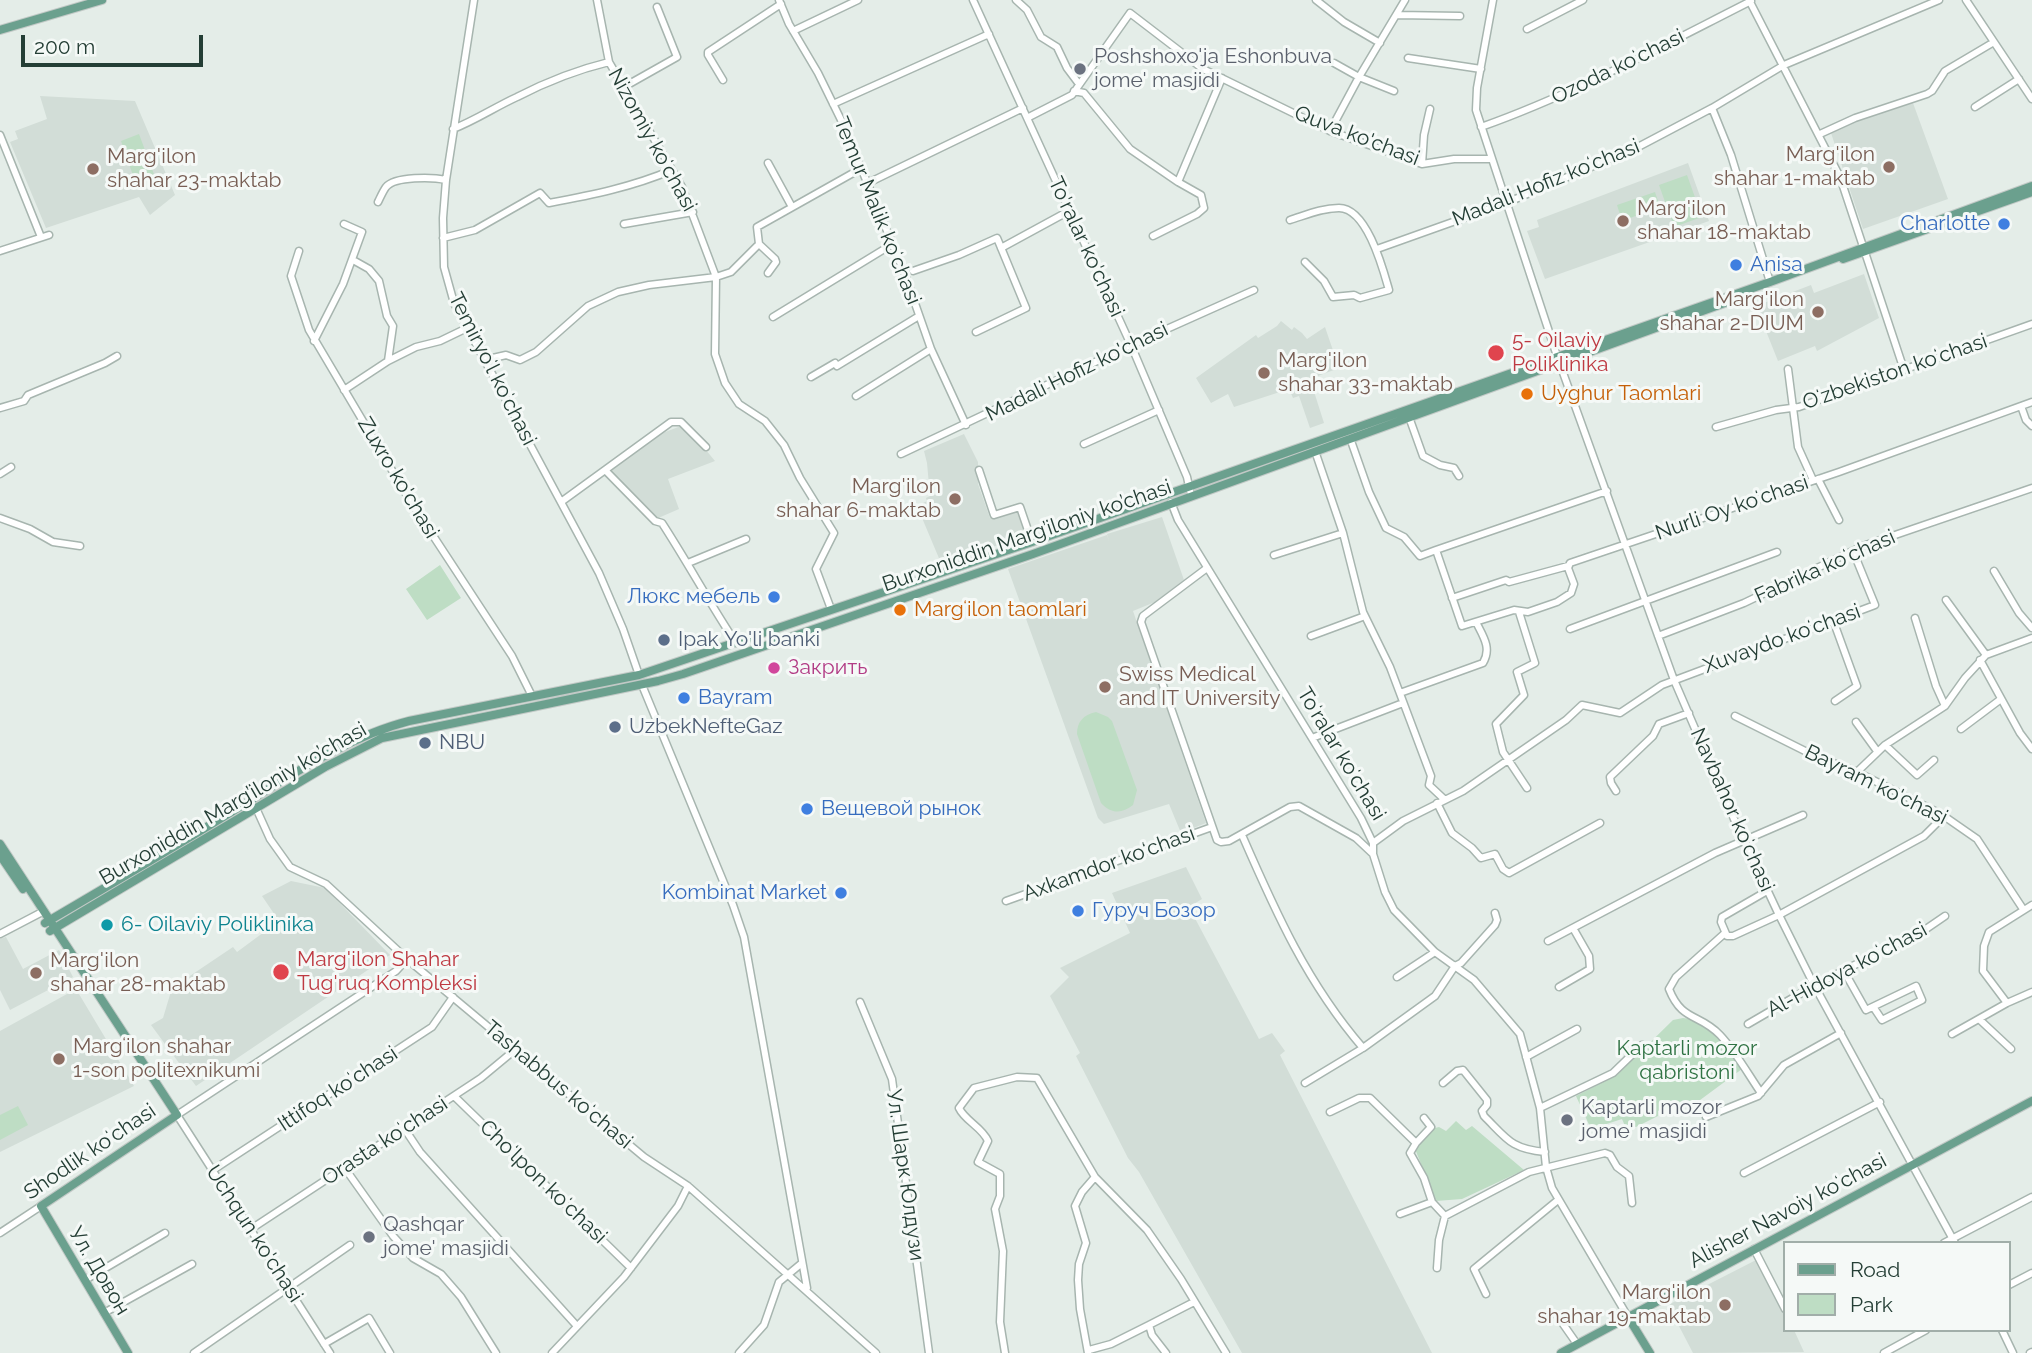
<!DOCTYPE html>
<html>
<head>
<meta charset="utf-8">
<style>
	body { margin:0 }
	#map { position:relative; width:2032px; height:1353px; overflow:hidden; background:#e4ede8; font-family:Raleway,sans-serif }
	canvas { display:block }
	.legend { position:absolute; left:1783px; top:1241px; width:228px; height:91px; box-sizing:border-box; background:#f5f9f7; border:2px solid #a1aea9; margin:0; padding:9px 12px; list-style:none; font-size:21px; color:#243e35 }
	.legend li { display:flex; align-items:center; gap:14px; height:35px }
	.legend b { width:35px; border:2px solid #a1aea9 }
	.scale { position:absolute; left:21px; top:35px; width:182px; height:32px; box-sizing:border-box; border:4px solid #243e35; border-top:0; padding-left:9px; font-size:21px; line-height:24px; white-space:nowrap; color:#243e35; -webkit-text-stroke:5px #f5f9f7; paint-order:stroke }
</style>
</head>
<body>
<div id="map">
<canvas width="2032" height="1353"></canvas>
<ul class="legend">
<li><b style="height:9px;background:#6ba08e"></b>Road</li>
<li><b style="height:19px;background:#beddc4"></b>Park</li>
</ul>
<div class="scale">200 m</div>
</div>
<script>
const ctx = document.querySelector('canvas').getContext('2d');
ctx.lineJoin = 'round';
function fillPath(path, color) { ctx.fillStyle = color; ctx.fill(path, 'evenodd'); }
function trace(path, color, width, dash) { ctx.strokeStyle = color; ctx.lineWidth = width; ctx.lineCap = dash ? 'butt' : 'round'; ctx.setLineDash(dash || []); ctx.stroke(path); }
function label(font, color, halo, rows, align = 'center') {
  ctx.font = font + ' Raleway,sans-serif'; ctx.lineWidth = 6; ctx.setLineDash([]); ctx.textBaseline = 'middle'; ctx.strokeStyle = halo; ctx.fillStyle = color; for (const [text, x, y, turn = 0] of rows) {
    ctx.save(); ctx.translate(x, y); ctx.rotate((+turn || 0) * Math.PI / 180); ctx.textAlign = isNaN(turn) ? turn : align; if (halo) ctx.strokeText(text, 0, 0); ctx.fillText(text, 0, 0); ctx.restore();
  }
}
fillPath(new Path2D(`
	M40,96L135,101L175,195L150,215L139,197L46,228L10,142L18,139L15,131L47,119Z
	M1913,103L1948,199L1863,229L1830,130Z
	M1688,163L1709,221L1545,279L1527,231L1539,227L1537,220Z
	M1864,274L1879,318L1817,351L1815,346L1778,361L1756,306L1811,285L1814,293Z
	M1281,321L1292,330L1294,327L1302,333L1307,339L1325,327L1339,368L1310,379L1324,423L1310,428L1299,396L1293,398L1289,389L1234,407L1228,394L1211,403L1196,378L1256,335L1258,338L1277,326Z
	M681,426L696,438L715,461L668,479L679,509L656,519L608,470L652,437Z
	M964,434L978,462V484L990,518L1018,509L1027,536L941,563L917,506L927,501L926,498L930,496L927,463L924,451Z
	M1162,517L1184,580L1155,602L1133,611L1206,823L1181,833L1169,804L1104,824L1098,818L1008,569L1107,535L1109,541L1107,534Z
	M1186,867L1202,899L1189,907L1259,1039L1272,1033L1285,1051L1280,1055L1432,1353H1242L1139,1172L1128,1158L1076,1056L1080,1053L1050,996L1069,977L1060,968L1130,933L1112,893Z
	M291,881L325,888L390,955L196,1086L151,1025L163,1018L172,988L233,947L237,952L279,921L262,896Z
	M6,937L23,969L59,950L73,977L10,1010L0,990V939Z
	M76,989L134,1086L0,1152V1031Z
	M1758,1259L1785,1312V1330H1794L1804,1352L1693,1353L1668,1305Z`), '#d2ddd7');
fillPath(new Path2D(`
	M139,134L155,177L136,184L121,141Z
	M1687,175L1702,217L1674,227L1659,185Z
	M1655,192L1660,207L1622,221L1617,205Z
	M440,565L461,598L427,620L406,589Z
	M1096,712L1108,717L1112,721L1137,790L1133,805C1122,814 1111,814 1101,803L1077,734C1077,722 1083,715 1096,712Z
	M1683,1018C1711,1021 1728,1048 1742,1069L1692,1106L1688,1103H1676L1658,1111V1116L1636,1127L1625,1126L1622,1119L1591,1129L1576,1096L1617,1075L1673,1020Z
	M18,1106L28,1125L0,1140V1115Z
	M1456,1121L1466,1130L1472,1126L1524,1170L1462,1199L1436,1201L1415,1149L1431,1129L1439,1127L1446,1131Z`), '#beddc4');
const minor = new Path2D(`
	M474,0L446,180L443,218L444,267L454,303L599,573L623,629L639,675
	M597,0L609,62L682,187L716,277L715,354L725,383L739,404L765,421L784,445L800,478L834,533L816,569L831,609
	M779,0L789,24L818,73L843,124L904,272L931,349L966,425
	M973,0L1131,345L1187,477L1190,491
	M1016,0L1027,10L1041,37L1057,47L1067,68L1079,84
	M1316,0L1344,22L1380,43
	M1493,0L1477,88L1476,110L1557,356L1674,680L1734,819L1779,915L1813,983L1955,1243
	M1749,0L1840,177L1904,370
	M1966,0L2032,99
	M1397,15L1460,16
	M1527,29L1583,0
	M793,31L858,0
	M1408,58L1481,69
	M1334,63L1359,77L1394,91
	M723,80L708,55V52L781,4
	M622,88L677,57L657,7
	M1074,91L1084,93L1130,149L1178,182L1222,78
	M833,104L989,34
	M1975,107L2019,79
	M1712,108L1731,155L1770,282
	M1027,118L1072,95L1130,13L1203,69L1330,131L1422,164L1454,159H1491
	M1481,127C1574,94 1662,46 1751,1
	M453,129C476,120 495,107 517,97C546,82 576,70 609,62
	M1330,131L1359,77L1405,0
	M1820,134L1855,118L1927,94L1932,91L1945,71L1994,42
	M0,135L41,237
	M768,163L792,207
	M1422,164L1424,135L1430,109
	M868,183L1023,108
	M378,202C380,198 383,191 386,187C395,176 433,177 446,180
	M1290,220C1306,215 1322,208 1339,208C1367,208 1383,269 1389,290L1360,298L1354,295L1333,297L1324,281L1305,262
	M624,224L693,212
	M1153,236L1197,214L1204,208L1201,195L1178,182
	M443,238L475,230L540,193L549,203C592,195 632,187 672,170
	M759,244L775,259L776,262L768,273
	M1001,248L1069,211
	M1377,249L1506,203L1638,147L1712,108L1784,65L1939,0
	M0,251L49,235
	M299,251L291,276L309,330L409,499L512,656L532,696
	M353,260L369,269L379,281L387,316L393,326L388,361
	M913,271L959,255L997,238L1026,308L976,332
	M773,317L891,245
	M314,341L343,284L362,232L344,224
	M484,360L506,355L520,360L536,352L588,306L618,292L649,285L716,277L731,272L759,244L757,227L862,168
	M1788,369L1798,447L1813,480
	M811,377L835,363L837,366L919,316
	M344,390L388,361L416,347L440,341L467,328
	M856,396L931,349
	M2021,406L2026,420L2032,426
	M0,408L24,401L28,395L105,363L117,356
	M1409,417L1423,456L1440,465L1454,468L1459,476
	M1716,427L1776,410L1799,407L2032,324
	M1350,438L1369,492L1386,528L1404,537L1420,556L1436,550
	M1084,444L1159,410
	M1315,451L1343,533L1363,612L1390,667L1431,776L1429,785L1445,800
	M901,454L1131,345L1254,290
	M605,470L655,521L662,523C688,563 710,604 736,643
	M979,470L994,515L1020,507L1032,542
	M0,474L11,467
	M1818,479L1839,520
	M1607,491L1436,550L1462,626L1514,610L1528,612L1557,602L1571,593L1574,584L1568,568L1570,563L1839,472L2032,402
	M561,502L671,422H681L706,447
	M1171,502L1178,520L1361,818L1373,843V854L1385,892L1394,910L1435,952L1474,980L1520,1034L1540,1108L1546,1167L1552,1188L1628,1317
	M0,518L30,529L53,542L80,546
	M1274,555L1343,533
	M688,563L746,539
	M1207,568L1143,616L1141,622L1217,840L1221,842L1229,841L1290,807L1299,806L1356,838L1373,854
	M1994,571L2019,613L2032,628
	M1452,598L1506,580L1509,582L1568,566
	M1946,600L1986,655
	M1519,612L1535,663L1517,672L1524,695L1496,724L1503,752L1527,788
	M1915,618L1936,686L1945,706
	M1833,620L1857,686L1835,701
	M1570,629L1777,552
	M1311,636L1365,616
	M1658,636L1744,603L1863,546L2032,488
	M1980,660L2020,733L2032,749
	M642,685L733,905L744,937L807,1288
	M1400,693L1483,663C1492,648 1483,636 1476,622
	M1735,716L1815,756L1857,772L1941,814L1977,839L2023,909
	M1856,722L1877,751
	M1961,729L2001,699
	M1312,738L1403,703
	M1885,745L1917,775L1934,760
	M1857,772L1885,745L1945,706L1965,678L1986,655L2032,638
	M1616,791L1611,783L1610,777L1653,736L1659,724L1689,713
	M1437,803L1452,833L1472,848L1481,858L1495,854L1503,869L1509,873L1600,823
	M256,808L270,839L290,867L326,884L407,959L644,1157L688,1186L876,1353
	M1242,835C1276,913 1307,983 1363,1048L1435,996L1455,966L1461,963L1495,925L1497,920L1495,913
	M1373,843L1403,821L1463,791L1566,720L1582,705L1620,713L1662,685L1875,605L1853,551
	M1767,891L1722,917L1721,922L1727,936H1733L1779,915L1924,836L1937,823L1941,814
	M1006,901L1212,827
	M1725,933L1676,977L1669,989C1682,1022 1699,1013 1720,1035C1736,1052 1748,1074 1761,1093
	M0,934L44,911
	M1548,941L1715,853L1803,815
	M1844,971L1866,1010L1916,986L1922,1000L1882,1020L1874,1008
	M1397,977L1435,952
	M1559,987L1590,969L1589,956L1573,928
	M860,1002L892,1079L929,1353
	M2007,1003L1983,971L1984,946L1989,932L2032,905
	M1980,1020L2011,1049
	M1748,1024L1815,985L1926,929L1945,916
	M1952,1034L2007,1003L2032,992
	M1526,1057L1577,1029
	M1305,1083L1363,1048
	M1443,1083L1457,1071L1463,1070L1487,1100V1105L1482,1111L1484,1116C1507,1139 1511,1149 1545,1152
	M454,1096L631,1268
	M1540,1108L1613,1073L1642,1045
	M1330,1112L1359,1098H1370L1416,1143L1410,1153L1424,1178L1432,1202L1445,1216L1529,1172L1605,1153L1610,1155L1617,1167L1629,1176L1632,1203
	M1706,1117L1758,1096L1784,1065L1841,1033
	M404,1128L420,1152L576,1325
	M1416,1143L1431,1127L1424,1118
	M344,1167L393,1236L413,1258L441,1274L461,1297L496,1353
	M213,1170L432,1027L453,997
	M1744,1173L1880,1102
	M1400,1214L1432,1202
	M251,1229L481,1078L516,1049
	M0,1233L41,1206
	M1944,1243L2032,1197
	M1754,1249L1785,1309
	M1437,1268L1439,1240L1445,1216
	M85,1280L165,1233
	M2009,1285L2032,1273
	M1486,1294L1474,1269L1558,1200
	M104,1313L192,1264
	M1556,1314L1577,1344
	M2002,1330L2013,1353
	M324,1344L369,1318L390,1353
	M1089,1350L1111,1344L1149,1325
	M194,1353L350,1245
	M330,1353L177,1115L396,971L407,959
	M552,1353L624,1277L678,1206L688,1186
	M739,1353L764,1325L779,1282L802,1263
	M1005,1353L1000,1322L1003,1251L995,1209L1000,1196V1174L978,1162L988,1141C982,1127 965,1121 959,1108L974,1088L1017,1077L1037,1078L1095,1177L1147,1230L1181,1279L1226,1353
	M1088,1353L1080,1309L1078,1280L1079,1264L1086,1243L1075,1206L1082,1192L1095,1177
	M1166,1353L1152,1335L1149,1325L1194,1302
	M1884,1353L1926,1330
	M2030,1353L2032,1352`);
const major = new Path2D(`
	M0,30L102,0
	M1843,259L2032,192
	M0,844L177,1115L41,1206L128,1353
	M0,855L23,889
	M45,923C108,886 171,849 233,811C289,777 346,737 409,721L639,675L1032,542L1770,282L2032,186
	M50,931L325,767L382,738L658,681L683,674L1033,554L1730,301
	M1628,1317L1650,1353
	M1561,1353L2032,1101`);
trace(minor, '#a7b5af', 9);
trace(major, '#c2c9c6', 10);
trace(minor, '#fff', 6);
trace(major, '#6ba08e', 8);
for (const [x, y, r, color] of [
	[1080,69,7,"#6b7280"],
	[1889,167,7,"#8d6e63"],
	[93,169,7,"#8d6e63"],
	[1623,221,7,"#8d6e63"],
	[2004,224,7,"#3f7fe0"],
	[1736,265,7,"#3f7fe0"],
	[1818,312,7,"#8d6e63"],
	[1496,353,9,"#e0444e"],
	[1264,373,7,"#8d6e63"],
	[1527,394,7,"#e8710a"],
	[955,499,7,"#8d6e63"],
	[774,597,7,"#3f7fe0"],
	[900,610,7,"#e8710a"],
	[664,640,7,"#5c6f8a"],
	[774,668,7,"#d1479c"],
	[1105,687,7,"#8d6e63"],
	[684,698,7,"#3f7fe0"],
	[615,727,7,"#5c6f8a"],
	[425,743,7,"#5c6f8a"],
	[807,809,7,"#3f7fe0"],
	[841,893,7,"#3f7fe0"],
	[1078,911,7,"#3f7fe0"],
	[107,925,7,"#0f9aa8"],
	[281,972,9,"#e0444e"],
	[36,973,7,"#8d6e63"],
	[59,1059,7,"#8d6e63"],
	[1567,1120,7,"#6b7280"],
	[369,1237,7,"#6b7280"],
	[1725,1305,7,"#8d6e63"]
]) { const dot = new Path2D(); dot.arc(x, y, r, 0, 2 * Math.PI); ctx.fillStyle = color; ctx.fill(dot); trace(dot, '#f5f9f7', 2.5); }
label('21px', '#5b616d', '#f5f9f7', [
	["Poshshoxo'ja Eshonbuva",1094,57],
	["jome' masjidi",1094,81],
	["Kaptarli mozor",1581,1108],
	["jome' masjidi",1581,1132],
	["Qashqar",383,1225],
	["jome' masjidi",383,1249]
], 'left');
label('21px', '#243e35', '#f5f9f7', [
	["Ozoda koʻchasi",1618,67,-26],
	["Quva ko'chasi",1357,136,21],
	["Nizomiy koʻchasi",652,140,61],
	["Madali Hofiz koʻchasi",1546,183,-22],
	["Temur Malik koʻchasi",877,211,68],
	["To'ralar ko'chasi",1086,247,65],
	["Temiryoʻl koʻchasi",492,369,63],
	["Madali Hofiz ko'chasi",1077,372,-26],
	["Oʻzbekiston koʻchasi",1895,372,-19],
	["Zuxro ko'chasi",398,478,59],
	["Nurli Oy koʻchasi",1732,508,-19],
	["Burxoniddin Marg’iloniy ko’chasi",1027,536,-19],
	["Fabrika koʻchasi",1825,567,-24],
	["Xuvaydo koʻchasi",1782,639,-20],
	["Toʻralar koʻchasi",1341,754,59],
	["Bayram ko'chasi",1876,785,26],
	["Burxoniddin Marg’iloniy ko’chasi",233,804,-30],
	["Navbahor koʻchasi",1732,810,66],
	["Axkamdor ko‘chasi",1109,864,-20],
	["Al-Hidoya koʻchasi",1847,970,-28],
	["Tashabbus koʻchasi",558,1085,40],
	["Ittifoq koʻchasi",338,1089,-33],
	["Orasta koʻchasi",385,1141,-33],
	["Shodlik koʻchasi",90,1152,-34],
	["Ул. Шарк Юлдузи",905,1175,82],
	["Choʻlpon koʻchasi",543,1182,44],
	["Alisher Navoiy koʻchasi",1788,1211,-28],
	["Uchqun ko'chasi",254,1234,57],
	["Ул. Довон",99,1271,59]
]);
label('21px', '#785e54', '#f5f9f7', [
	["Marg'ilon",1875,155,"right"],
	["shahar 1-maktab",1875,179,"right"],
	["Marg'ilon",107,157],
	["shahar 23-maktab",107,181],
	["Marg'ilon",1637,209],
	["shahar 18-maktab",1637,233],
	["Marg'ilon",1804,300,"right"],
	["shahar 2-DIUM",1804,324,"right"],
	["Marg'ilon",1278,361],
	["shahar 33-maktab",1278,385],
	["Marg'ilon",941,487,"right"],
	["shahar 6-maktab",941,511,"right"],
	["Swiss Medical",1119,675],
	["and IT University",1119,699],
	["Marg'ilon",50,961],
	["shahar 28-maktab",50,985],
	["Margʻilon shahar",73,1047],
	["1-son politexnikumi",73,1071],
	["Marg'ilon",1711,1293,"right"],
	["shahar 19-maktab",1711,1317,"right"]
], 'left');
label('21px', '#366cbe', '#f5f9f7', [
	["Charlotte",1990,224,"right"],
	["Anisa",1750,265],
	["Люкс мебель",760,597,"right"],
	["Bayram",698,698],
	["Вещевой рынок",821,809],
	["Kombinat Market",827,893,"right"],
	["Гуруч Бозор",1092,911]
], 'left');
label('21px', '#be3a42', '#f5f9f7', [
	["5- Oilaviy",1512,341],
	["Poliklinika",1512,365],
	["Marg'ilon Shahar",297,960],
	["Tug'ruq Kompleksi",297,984]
], 'left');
label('21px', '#c56008', '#f5f9f7', [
	["Uyghur Taomlari",1541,394],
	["Margʻilon taomlari",914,610]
], 'left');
label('21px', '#4e5e75', '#f5f9f7', [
	["Ipak Yo'li banki",678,640],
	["UzbekNefteGaz",629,727],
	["NBU",439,743]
], 'left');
label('21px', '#b23c85', '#f5f9f7', [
	["Закрить",788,668]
], 'left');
label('21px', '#0d838f', '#f5f9f7', [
	["6- Oilaviy Poliklinika",121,925]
], 'left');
label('21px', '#307344', '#f5f9f7', [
	["Kaptarli mozor",1687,1049],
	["qabristoni",1687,1073]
]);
</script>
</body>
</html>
